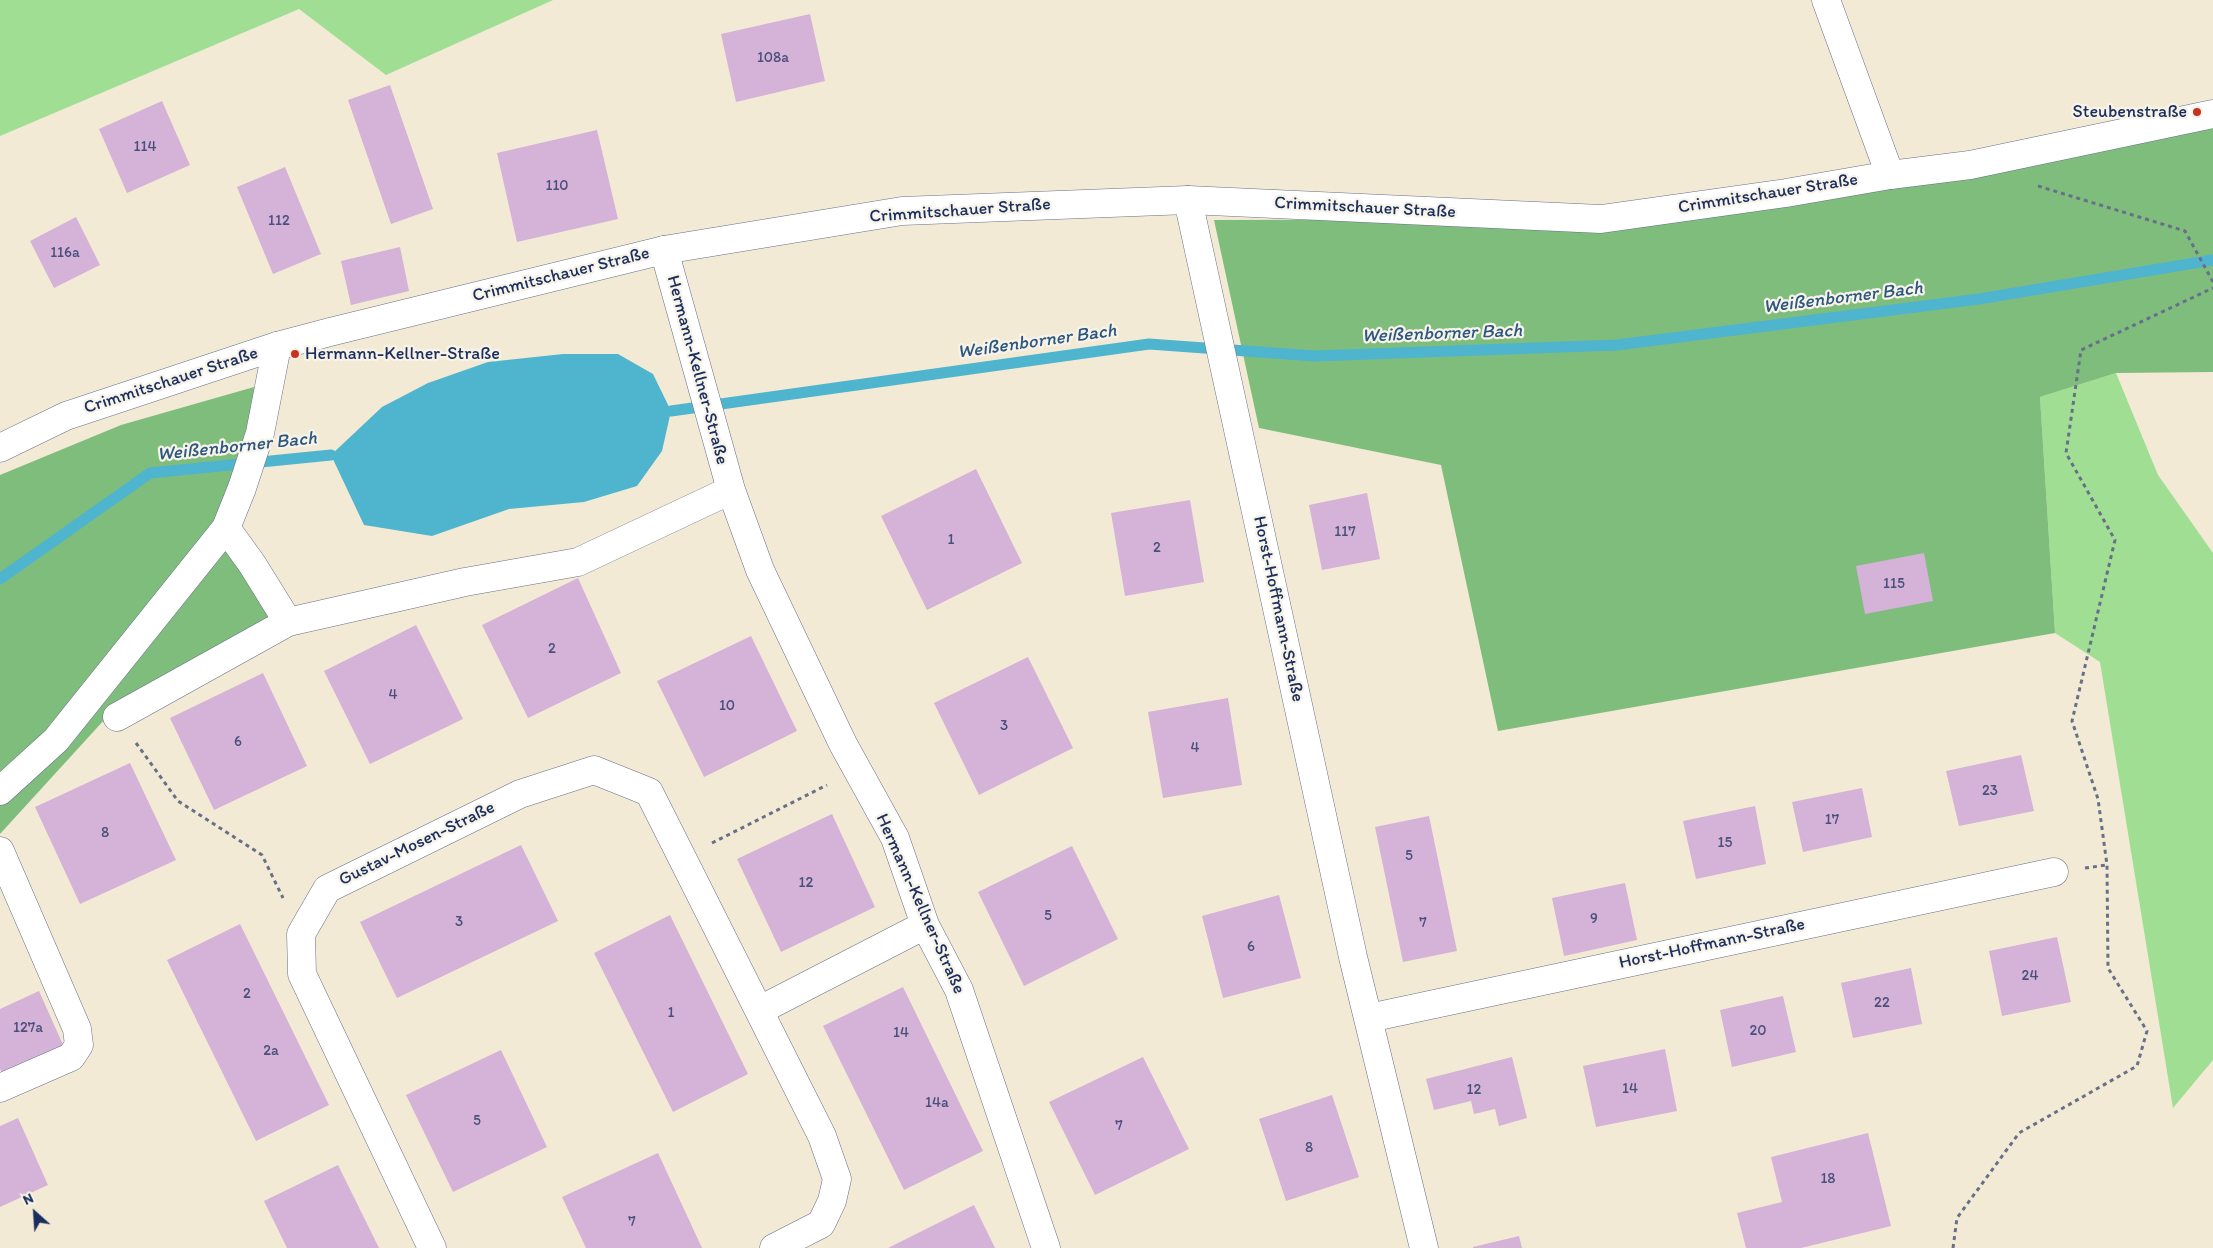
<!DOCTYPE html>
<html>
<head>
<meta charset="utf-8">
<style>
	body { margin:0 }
	#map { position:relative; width:2213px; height:1248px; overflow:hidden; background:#f3ead5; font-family:Itim,sans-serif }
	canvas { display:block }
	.north { position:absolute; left:10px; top:1188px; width:50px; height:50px; -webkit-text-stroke:4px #f7f3e8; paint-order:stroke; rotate:334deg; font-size:14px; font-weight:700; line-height:20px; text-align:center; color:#1b2f5e }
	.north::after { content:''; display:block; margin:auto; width:18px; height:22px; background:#1b2f5e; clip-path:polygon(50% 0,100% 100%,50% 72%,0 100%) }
</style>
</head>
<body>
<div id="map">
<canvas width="2213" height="1248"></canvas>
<div class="north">N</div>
</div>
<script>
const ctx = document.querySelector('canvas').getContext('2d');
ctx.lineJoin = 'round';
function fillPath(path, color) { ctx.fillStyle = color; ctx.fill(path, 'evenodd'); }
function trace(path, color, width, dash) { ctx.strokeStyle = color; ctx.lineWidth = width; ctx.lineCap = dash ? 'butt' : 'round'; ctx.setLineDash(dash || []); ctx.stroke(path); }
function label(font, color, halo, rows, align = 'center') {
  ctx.font = font + ' Itim,sans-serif'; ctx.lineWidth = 4.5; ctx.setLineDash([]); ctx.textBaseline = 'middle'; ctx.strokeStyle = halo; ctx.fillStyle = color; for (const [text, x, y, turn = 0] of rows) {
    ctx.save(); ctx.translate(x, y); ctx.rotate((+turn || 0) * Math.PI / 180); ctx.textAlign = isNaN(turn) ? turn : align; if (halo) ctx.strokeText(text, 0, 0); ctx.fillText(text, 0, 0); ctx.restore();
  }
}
fillPath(new Path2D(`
	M0,0H553L386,75L299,9L0,136Z
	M2116,373L2158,475L2213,553V1060L2173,1108L2100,662L2055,633L2040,397Z`), '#9fde93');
fillPath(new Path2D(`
	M2213,127V372L2116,373L2040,397L2055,633L1498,731L1441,465L1259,428L1214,220L1601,219Z
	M254,387L251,445L218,538L281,619L105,719L0,834V475L121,425Z`), '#7fbd7d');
fillPath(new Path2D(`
	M563,354H618L653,374L671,411L662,451L637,486L584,502L509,509L432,536L364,525L331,455L382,407L428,383L488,362Z`), '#4fb4ce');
trace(new Path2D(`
	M671,411L1149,344L1315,356L1617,345L1979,299L2213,260
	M0,579L150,473L331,455`), '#4fb4ce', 11);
fillPath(new Path2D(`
	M810,14L825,81L736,102L721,34Z
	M390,85L433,209L391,224L348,100Z
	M162,101L190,165L127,193L99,129Z
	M597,130L618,219L517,242L497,153Z
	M285,167L321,254L273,274L237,187Z
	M76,217L100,265L54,288L30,241Z
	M400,247L409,291L351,305L341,261Z
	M976,469L1022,563L927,610L881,516Z
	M1367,493L1380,559L1322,570L1309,505Z
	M1190,500L1204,582L1125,596L1111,513Z
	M1924,553L1933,601L1865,614L1856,566Z
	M578,578L621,673L528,718L482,625Z
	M416,625L463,719L370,764L324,671Z
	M751,636L797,731L704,777L657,681Z
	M1028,657L1073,748L979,795L934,703Z
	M263,673L307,766L214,810L170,718Z
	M1228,698L1242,785L1163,798L1148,712Z
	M2021,755L2034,811L1959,826L1946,771Z
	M130,763L176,860L80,904L35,807Z
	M1862,788L1872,837L1803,852L1792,802Z
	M1755,806L1766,864L1696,879L1683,821Z
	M832,814L875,907L781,952L737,859Z
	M1429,816L1457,951L1403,962L1375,827Z
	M521,845L558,921L397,998L360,922Z
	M1072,846L1118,939L1024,986L978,892Z
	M1625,883L1637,940L1564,956L1552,898Z
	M1279,895L1301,978L1223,998L1202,916Z
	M670,915L748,1074L673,1112L594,953Z
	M240,924L329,1105L256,1141L167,960Z
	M2057,937L2071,1002L2002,1016L1989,951Z
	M1911,968L1922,1024L1853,1038L1841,983Z
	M903,987L983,1151L904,1190L823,1026Z
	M39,991L64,1047L3,1075L0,1069V1009Z
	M1783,996L1796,1052L1732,1067L1720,1010Z
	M1665,1049L1677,1111L1596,1127L1583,1066Z
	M501,1050L547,1147L453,1192L406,1095Z
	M1143,1057L1189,1149L1095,1195L1049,1102Z
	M1512,1057L1527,1118L1499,1126L1495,1109L1474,1114L1471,1101L1434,1110L1426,1079Z
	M1332,1095L1359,1177L1286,1201L1259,1119Z
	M18,1118L48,1185L0,1207V1126Z
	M1868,1133L1891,1226L1801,1248H1746L1737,1213L1782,1202L1771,1157Z
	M658,1153L702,1248H586L562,1197Z
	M338,1165L379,1248H287L264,1201Z
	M974,1205L995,1248H888Z
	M1519,1236L1522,1248H1473V1247Z`), '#d5b2d7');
const minor = new Path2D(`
	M1826,0L1890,175
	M1188,200L1353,957L1424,1248
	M664,250L731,490L760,570L843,744L895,838L925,925L959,990L1046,1248
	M277,346L260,433L242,488L226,528L252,564L288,622
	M117,717L288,622L465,582L578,562L731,490
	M0,791L56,740L226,528
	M0,851L77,1029L79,1045L71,1057L0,1088
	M760,1010L925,925
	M1369,1018L2054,872
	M432,1248L302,974L301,934L327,889L520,794L594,770L649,792L822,1136L837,1179L832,1201L821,1224L774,1248`);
const major = new Path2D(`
	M0,448L66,416L277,346L330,332L664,250L902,211L1188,200L1601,219L1786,193L1890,175L1970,165L2213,114`);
trace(minor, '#677088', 29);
trace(major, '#677088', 29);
trace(new Path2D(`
	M2038,186L2185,231L2213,282
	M136,743L178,801L262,855L283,898
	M712,843L827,785
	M2085,868L2107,865
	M1953,1248L1957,1218L2019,1133L2137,1066L2147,1031L2108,968L2107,865L2098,799L2072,721L2115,540L2066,453L2081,350L2213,288`), '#677088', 3, [4, 4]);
trace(minor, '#fff', 28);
trace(major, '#fff', 28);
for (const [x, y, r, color] of [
	[2197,112,5,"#c8321e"],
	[295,354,5,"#c8321e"]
]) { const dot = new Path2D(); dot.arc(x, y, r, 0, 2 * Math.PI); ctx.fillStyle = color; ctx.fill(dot); trace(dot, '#f7f3e8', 2); }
label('15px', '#4a507c', null, [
	["108a",773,58],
	["114",145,147],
	["110",557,186],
	["112",279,221],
	["116a",65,253],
	["117",1345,532],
	["1",951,540],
	["2",1157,548],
	["115",1894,584],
	["2",552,649],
	["4",393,695],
	["10",727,706],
	["3",1004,726],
	["6",238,742],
	["4",1195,748],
	["23",1990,791],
	["17",1832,820],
	["8",105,833],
	["15",1725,843],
	["5",1409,856],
	["12",806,883],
	["5",1048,916],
	["9",1594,919],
	["3",459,922],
	["7",1423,923],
	["6",1251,947],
	["24",2030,976],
	["2",247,994],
	["22",1882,1003],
	["1",671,1013],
	["127a",28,1028],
	["20",1758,1031],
	["14",901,1033],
	["2a",271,1051],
	["14",1630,1089],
	["12",1474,1090],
	["14a",937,1103],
	["5",477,1121],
	["7",1119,1126],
	["8",1309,1148],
	["18",1828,1179],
	["7",632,1222]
]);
label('18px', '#1b2f5e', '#f7f3e8', [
	["Steubenstraße",2187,112],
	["Hermann-Kellner-Straße",305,354,"left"]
], 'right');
label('18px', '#1b2f5e', '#f7f3e8', [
	["Crimmitschauer Straße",1768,194,-9],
	["Crimmitschauer Straße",1365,208,3],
	["Crimmitschauer Straße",960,211,-4],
	["Crimmitschauer Straße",561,275,-14],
	["Hermann-Kellner-Straße",697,370,75],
	["Crimmitschauer Straße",171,381,-18],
	["Horst-Hoffmann-Straße",1278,609,78],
	["Gustav-Mosen-Straße",417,844,-26],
	["Hermann-Kellner-Straße",920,904,66],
	["Horst-Hoffmann-Straße",1712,944,-12]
]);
label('italic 19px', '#2b5780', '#f7f3e8', [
	["Weißenborner Bach",1843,298,-7],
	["Weißenborner Bach",1442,334,-2],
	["Weißenborner Bach",1037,342,-8],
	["Weißenborner Bach",237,447,-6]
]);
</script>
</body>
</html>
